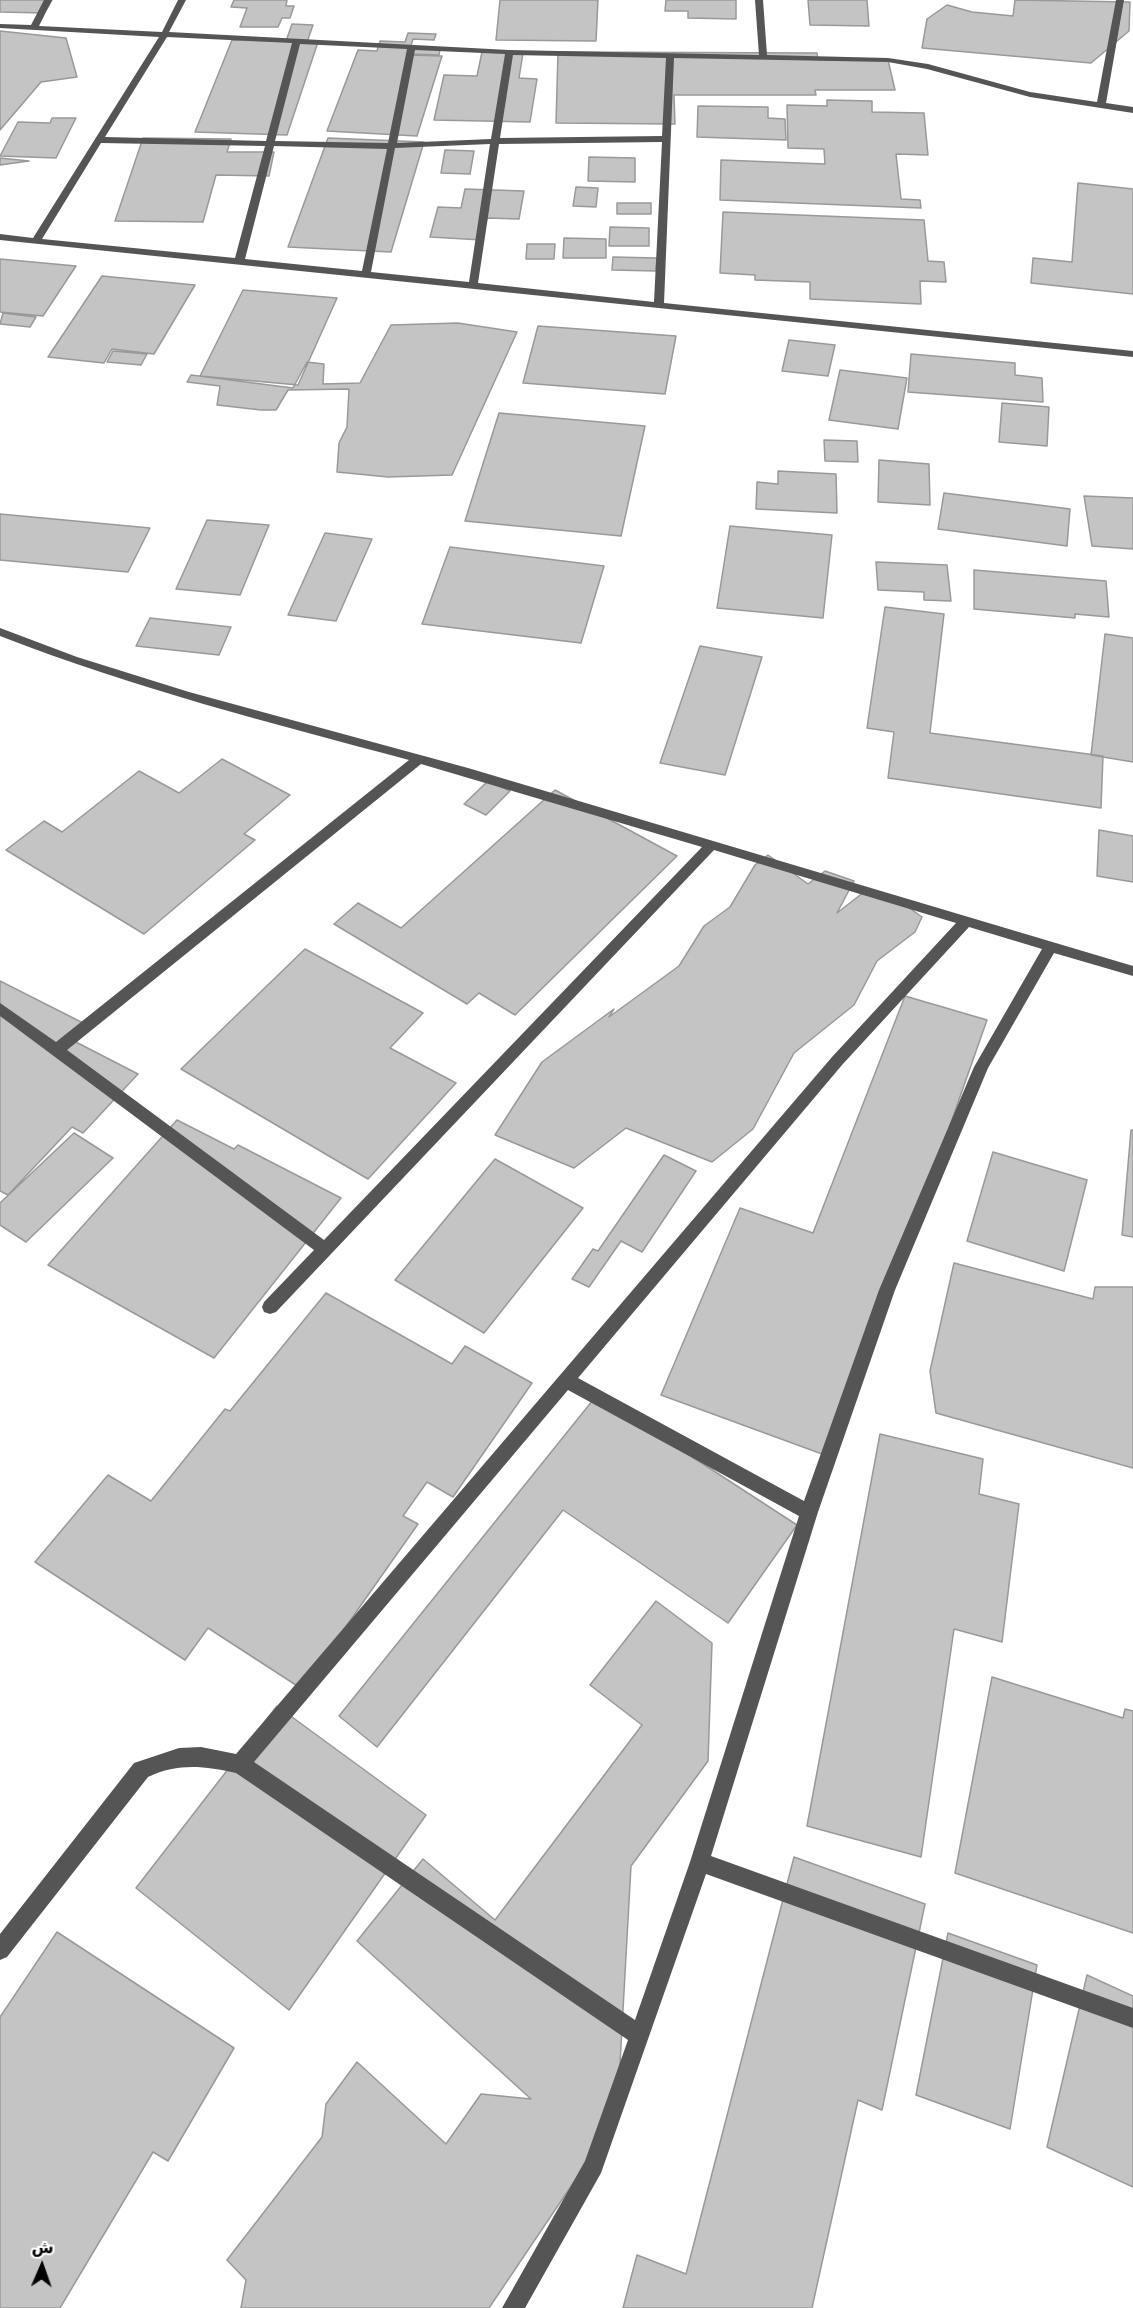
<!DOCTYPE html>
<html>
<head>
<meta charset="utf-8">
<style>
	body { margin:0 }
	#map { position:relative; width:1133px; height:2308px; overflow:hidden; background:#fff; font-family:"DejaVu Sans","Noto Naskh Arabic",sans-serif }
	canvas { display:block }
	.north { position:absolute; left:12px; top:2236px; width:60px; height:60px; -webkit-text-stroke:4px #fff; paint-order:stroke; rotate:2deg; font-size:16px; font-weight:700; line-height:24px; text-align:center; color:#000 }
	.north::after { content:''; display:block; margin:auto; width:21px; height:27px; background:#000; clip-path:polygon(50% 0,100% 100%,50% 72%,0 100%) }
</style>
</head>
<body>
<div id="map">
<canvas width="1133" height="2308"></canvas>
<div class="north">ش</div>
</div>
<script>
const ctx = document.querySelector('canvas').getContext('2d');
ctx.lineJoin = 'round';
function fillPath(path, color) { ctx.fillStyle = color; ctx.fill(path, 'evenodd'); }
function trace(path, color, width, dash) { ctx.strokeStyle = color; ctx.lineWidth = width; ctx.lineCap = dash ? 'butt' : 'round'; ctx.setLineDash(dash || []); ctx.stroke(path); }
const building = new Path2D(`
	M0,0H52L44,13L0,12Z
	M234,0H287L286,6H294L290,18H282L278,27H240L247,8L231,7Z
	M500,0H598L596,41L496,40Z
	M666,0H736V19L688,18V11H665Z
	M808,0H867L869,26L810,25Z
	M1015,0L1130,2L1129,31L1091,63L922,48L927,19L947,5L972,12L1013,16Z
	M292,24L313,25L307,42L286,41Z
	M0,31L66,38L77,77L41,82L0,130Z
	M408,33L436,34L434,40L413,39L408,55L442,56L417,136L327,131L358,50L377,51L380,41L405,42Z
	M232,40L318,42L287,135L195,132Z
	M413,49H440L439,55L411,54Z
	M482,52L523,53L519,78L537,79L530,122L434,120L444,75L477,76Z
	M558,52L817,53L818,60H888L895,90H815L816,95H674L675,124L556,123Z
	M827,100L872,101V112L924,113L928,155L896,154L901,199L920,200L921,208L720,200L721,160L825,164L824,149L788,148L787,105L827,106Z
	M698,106L768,107V118L785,119L786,140L697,137Z
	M52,118H76L56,158L0,156L18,122L50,123Z
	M143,138L231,139L227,152H274L269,176L216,175L203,222L115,221Z
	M328,138L424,142L391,252L288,247Z
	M445,150L474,151L470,174L441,173Z
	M589,157L635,158V182L588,181Z
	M0,158L29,161L0,165Z
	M1078,183L1133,189V294L1031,283L1033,258L1072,262Z
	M576,187L598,188L596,207L573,206Z
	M465,189L524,191L519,219L487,218L482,240L430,237L438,207L461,208Z
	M617,203H651V214H617Z
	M723,212L924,220L928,261L944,262L946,282L920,281L921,304L810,299V282L755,280V275L720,273Z
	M610,227L649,228V246H609Z
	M564,238L606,239V258H563Z
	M527,244H555L554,259H526Z
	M613,257L657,258L656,271L612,270Z
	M0,259L76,266L43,316L0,312Z
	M102,276L195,285L154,354L112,349L104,363L48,357Z
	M243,290L337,298L298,385L200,376Z
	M3,313L36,317L30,327L0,324Z
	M458,323L517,332L452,475L388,477L337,472L339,443L347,427L349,389L288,390L276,410H261L217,405L220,386L187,382L191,375L293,388L307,362L324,364L323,384L360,383L391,325Z
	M538,326L676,336L665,394L523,383Z
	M789,340L835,345L828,376L782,371Z
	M113,351L147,354L141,365L107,362Z
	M911,354L1015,363V375L1042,378L1043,402L908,392Z
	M840,370L907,378L898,429L829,420Z
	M1002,403L1049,407L1047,446L999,442Z
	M499,413L645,426L621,536L465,521Z
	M824,440L857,441L858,462L825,461Z
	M879,460L929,464L930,505L878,502Z
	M778,471L836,474L837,513L756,509L757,482L778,484Z
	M944,493L1070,509L1067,546L938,529Z
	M1084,496L1133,498V549L1092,546Z
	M0,514L150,528L128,572L0,560Z
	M207,520L269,525L240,595L176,589Z
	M730,526L832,535L823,618L717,608Z
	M325,533L372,539L336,621L288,615Z
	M450,547L604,566L581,643L422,624Z
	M876,562L947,565L951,601L924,600V592L878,590Z
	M974,570L1106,581L1109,617L1075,614V618L974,609Z
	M885,607L944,614L930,733L1103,756L1101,808L888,778L894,732L867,728Z
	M150,618L231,627L219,655L136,646Z
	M1105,634L1133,638V762L1091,755Z
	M700,646L762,657L725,775L660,763Z
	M222,759L290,795L244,834L255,840L144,934L6,850L44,821L62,832L139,771L179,793Z
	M488,781L510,791L486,815L464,804Z
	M555,790L677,856L515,1015L479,993L467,1004L334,924L358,903L401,928Z
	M1099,830L1133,836V882L1097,876Z
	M768,855L808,884L825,871L854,881L837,913L864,892L908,907L922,917L915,932L877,961L854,1005L794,1053L753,1129L712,1162L626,1128L574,1168L495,1135L542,1062L614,1009L609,1017L679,966L704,926L730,907L755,865Z
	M305,949L423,1013L390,1048L456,1083L368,1179L181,1069Z
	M0,981L85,1024L70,1039L138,1074L83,1133L72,1127L8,1195L0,1191Z
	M905,996L987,1020L833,1458L661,1395L740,1208L813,1233Z
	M177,1120L234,1149L238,1145L341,1198L214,1358L48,1265Z
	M1131,1130H1133V1237L1122,1235Z
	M74,1133L113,1158L26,1242L0,1225V1203Z
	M993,1152L1087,1180L1064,1271L967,1241Z
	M664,1155L696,1171L642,1252L621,1241L589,1287L572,1279L593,1249L598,1251Z
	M495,1159L583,1208L484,1333L395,1280Z
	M954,1263L1093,1299L1095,1287H1133V1468L936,1413L930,1371Z
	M326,1293L452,1364L465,1346L532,1383L453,1497L427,1482L403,1516L418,1524L302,1689L208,1628L185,1660L35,1562L108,1475L151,1501L225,1409L230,1411Z
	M597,1395L797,1525L728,1623L563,1510L377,1747L339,1716Z
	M880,1434L983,1459L979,1494L1019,1504L1002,1642L954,1629L921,1857L807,1826Z
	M656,1601L712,1643L708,1761L631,1866L617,2118L489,2308H241L246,2280L227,2260L322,2137L326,2104L357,2062L446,2144L481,2094L531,2099L357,1941L423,1859L495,1920L642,1725L590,1685Z
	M992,1677L1123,1718L1125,1709L1133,1711V1933L955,1873Z
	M277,1706L426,1815L289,2010L136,1888Z
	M794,1857L925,1904L882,2110L858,2100L812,2308H623L637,2255L686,2274Z
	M57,1932L234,2048L168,2161L153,2152L60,2308H0V2017Z
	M948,1933L1037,1965L1010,2129L916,2095Z
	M1087,1975L1133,1996V2187L1047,2147Z`);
fillPath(building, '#c4c4c4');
trace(building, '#999', 1.5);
fillPath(new Path2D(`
	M44,0H52L39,26L162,32L178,0H186L169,32L509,50L759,55L755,0H763L767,55L888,58L928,64L1030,92L1097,102L1116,0H1124L1106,103L1133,107V113L1030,97L927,69L888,62L674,58L664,303L1133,351V357L0,240V234L33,238L159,37L0,28V24L31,25ZM167,37L292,43L266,141L105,137ZM300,44L407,49L388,143L275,141ZM415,50L505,54L491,139L397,143ZM513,55L666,58L662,136L500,138ZM662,142L654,302L478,283L499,144ZM101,143L265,146L235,258L42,239ZM490,144L469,282L371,272L395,148ZM274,146L387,149L362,271L245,259Z
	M0,628L77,657L189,692L468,768L1133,966V976L1054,953L988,1068L895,1290L818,1512L711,1856L1133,2008V2028L706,1874L601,2173L525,2308H502L585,2161L628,2040L236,1773C204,1766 178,1763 148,1777L7,1957L0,1960V1934L134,1763L179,1748L201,1747L236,1754L832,1057L956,923L714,850L276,1312L270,1314L264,1312L262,1307L264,1302L314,1250L0,1016V1003L56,1042L409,760C271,723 133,688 0,636ZM421,764L702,847L324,1240L67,1050ZM969,927L1042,949L974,1067L879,1290L804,1501L578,1378L842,1065ZM568,1390L799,1516L690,1862L635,2020L254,1762Z`), '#555');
</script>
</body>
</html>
